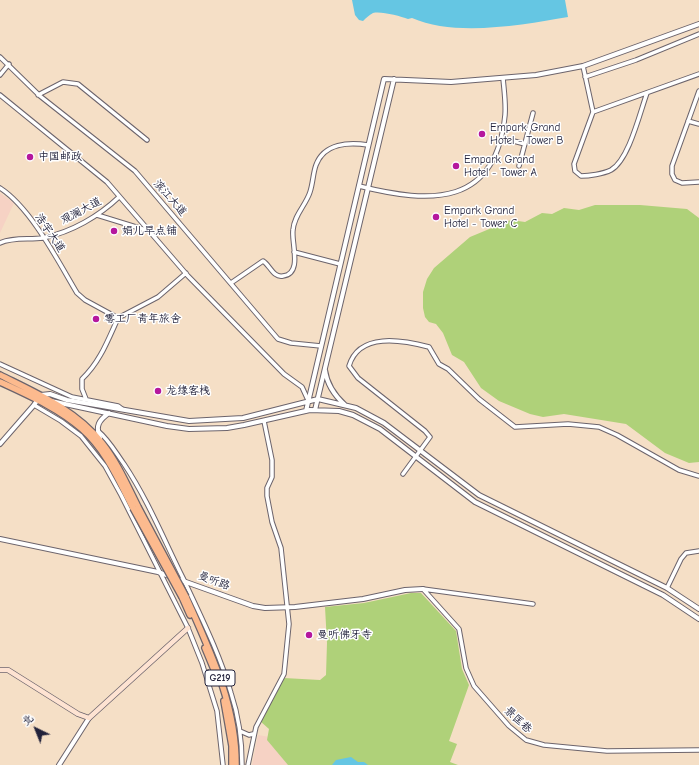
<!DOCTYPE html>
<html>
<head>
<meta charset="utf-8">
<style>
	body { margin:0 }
	#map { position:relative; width:699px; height:765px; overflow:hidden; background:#f5dfc6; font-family:"Comic Neue","LXGW WenKai TC",sans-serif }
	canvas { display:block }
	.north { position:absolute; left:16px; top:709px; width:40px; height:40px; -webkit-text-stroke:3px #fff; paint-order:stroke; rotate:317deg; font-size:11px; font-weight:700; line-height:16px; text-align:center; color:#22223b }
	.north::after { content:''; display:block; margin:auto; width:14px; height:18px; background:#22223b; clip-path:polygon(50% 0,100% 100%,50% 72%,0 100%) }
</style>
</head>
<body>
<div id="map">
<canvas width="699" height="765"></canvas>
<div class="north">北</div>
</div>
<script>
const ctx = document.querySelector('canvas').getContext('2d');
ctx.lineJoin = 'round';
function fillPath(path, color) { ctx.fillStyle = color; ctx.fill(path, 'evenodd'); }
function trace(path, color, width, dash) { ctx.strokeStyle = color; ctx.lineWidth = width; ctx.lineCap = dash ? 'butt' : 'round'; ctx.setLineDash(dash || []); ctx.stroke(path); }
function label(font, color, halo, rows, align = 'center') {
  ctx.font = font + ' "Comic Neue","LXGW WenKai TC",sans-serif'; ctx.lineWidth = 3; ctx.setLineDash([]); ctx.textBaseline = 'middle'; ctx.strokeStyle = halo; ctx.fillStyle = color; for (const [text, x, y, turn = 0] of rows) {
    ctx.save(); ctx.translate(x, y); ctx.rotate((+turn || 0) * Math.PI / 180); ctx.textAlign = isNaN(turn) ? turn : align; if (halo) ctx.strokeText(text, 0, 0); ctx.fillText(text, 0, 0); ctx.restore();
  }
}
fillPath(new Path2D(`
	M0,193L14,203L0,233Z
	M258,735L270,737L293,765H252Z`), '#f6d2c4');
fillPath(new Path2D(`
	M595,205H640L687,209L699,218V462L689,463L665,453L626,424L564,414L543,417L530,414L499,401L481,388L464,362L452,355L443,333L436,324L429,322L425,317L423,308V292L427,279L434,268L470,237L511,220L525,222L542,213L552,214L564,208L579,210Z
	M411,593H421L456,631L462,669L469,685L449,741L457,744L450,762L458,765H288L267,740L269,729L260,721L284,678L320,680L326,675L327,643L325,607L364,603Z`), '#afd179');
fillPath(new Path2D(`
	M352,0H565L568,17C522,25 455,37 412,18L408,19C400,16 381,11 373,13C369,15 366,18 363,21L359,20L355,15Z
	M351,757L358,762H364L368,765H332L336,760Z`), '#65c6e3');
const minor = new Path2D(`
	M0,57L40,96L135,171L278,339L291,343L321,346
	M583,66L593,112L574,164L575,171L581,176C589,176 603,174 611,170C629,160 640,112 647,93
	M0,75L9,64
	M585,77L636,60L699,34
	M699,91L672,166V174L675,180L682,183L699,182
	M0,95L107,182L188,276L284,374L302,387L308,400
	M38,95L63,82L78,84L147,140
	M593,112L699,74
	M688,121L699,124
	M502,138L525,144
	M519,166L533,113
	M359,186C431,204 496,207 505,115C506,103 504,90 503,78
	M0,188C31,208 58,261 77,293L85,300L118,318
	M97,215L149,231
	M0,243C13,237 29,240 43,238C72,232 99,216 119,197
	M294,252L340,264
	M231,283L263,261C270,265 273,278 283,276C303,274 291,242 293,230C294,215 306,205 310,192C313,183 313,173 316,165C324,143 349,142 368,145
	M0,364L72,397L118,406L122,409
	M86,399L82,389V379C100,362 108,340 118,318L158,297L186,273
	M34,405L61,421L81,436L105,466L121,495L188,628L202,663L217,711L223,765
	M98,431C109,440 116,453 124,464C148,500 164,540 183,578C201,617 219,652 231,693C239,717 242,740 242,765
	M403,474L430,437L425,431L358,378L349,366C359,332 402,340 429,347L439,364L448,369L479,399L515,427L568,424L599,427L617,435L679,470L699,476
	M667,588L681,559L686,553L699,551
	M423,589L459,629L466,668L474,686L509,726L526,740L544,745L607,751L699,750
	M423,589L533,604
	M240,731L249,735L253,734
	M248,765L256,727L284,674L289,624L281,548L272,522L267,496V488L272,477V460L264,421`);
const tertiary = new Path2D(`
	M325,370C327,385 334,395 345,405
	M51,401L167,426L189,429L227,428L244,425L310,410L339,411L353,415L380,429L475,502L663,595L699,619
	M315,410L394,79
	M306,411L384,79L451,82L536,75L583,66L699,24
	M100,438C95,426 99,420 109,413
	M0,444L34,405L41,395L50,394L67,400L189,421L243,418L318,399L356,408L384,423L479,495L667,588L699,609
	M0,539L158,572L253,606L265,608L295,607L363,599L405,590L423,589
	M59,765L89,718`);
const secondary = new Path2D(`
	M0,670H8L78,714L89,718L188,628`);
const trunk = new Path2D(`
	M0,375C36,393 76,410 102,443C117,462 127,485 138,507
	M0,382C28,395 58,408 82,429C106,450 119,481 133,508
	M182,597L190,615
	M186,597C210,651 236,704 236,765
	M205,648L215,672
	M224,701L232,746V765`);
trace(minor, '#6c646c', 5.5);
trace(tertiary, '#6c646c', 6);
trace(secondary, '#6c646c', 6);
trace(trunk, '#6c646c', 8);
trace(minor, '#fff', 3.5);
trace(tertiary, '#fff', 4);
trace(secondary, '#fee3d2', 4.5);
trace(trunk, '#fcba8e', 5.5);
const trunkBridge = new Path2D(`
	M138,507L186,597
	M133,508L182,597`);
trace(trunkBridge, '#6c646c', 8, []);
trace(trunkBridge, '#fcba8e', 5.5);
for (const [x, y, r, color] of [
	[482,134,4,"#b5179e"],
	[30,157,4,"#b5179e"],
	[456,166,4,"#b5179e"],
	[436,217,4,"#b5179e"],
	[114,231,4,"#b5179e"],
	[96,319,4,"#b5179e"],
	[158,391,4,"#b5179e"],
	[309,635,4,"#b5179e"]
]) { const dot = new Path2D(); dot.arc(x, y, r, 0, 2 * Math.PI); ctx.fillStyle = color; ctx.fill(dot); trace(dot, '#fff', 1.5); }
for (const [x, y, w] of [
	[220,678,30]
]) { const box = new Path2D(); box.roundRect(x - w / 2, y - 8, w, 16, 3); ctx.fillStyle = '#fff'; ctx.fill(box); trace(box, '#22223b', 1); }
label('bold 10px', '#22223b', null, [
	["G219",220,678]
]);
label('11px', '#22223b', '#fff', [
	["Empark Grand",490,128],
	["Hotel - Tower B",490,141],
	["中国邮政",38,157],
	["Empark Grand",464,160],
	["Hotel - Tower A",464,173],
	["Empark Grand",444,211],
	["Hotel - Tower C",444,224],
	["娟儿早点铺",122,231],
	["零工厂青年旅舍",104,319],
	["龙缘客栈",166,391],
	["曼听佛牙寺",317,635]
], 'left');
label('11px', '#22223b', '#fff', [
	["滨江大道",170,198,49],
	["观澜大道",81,211,-28],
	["浩宇大道",50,233,56],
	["曼听路",214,581,20],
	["景匡巷",518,720,42]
]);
</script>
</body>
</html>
